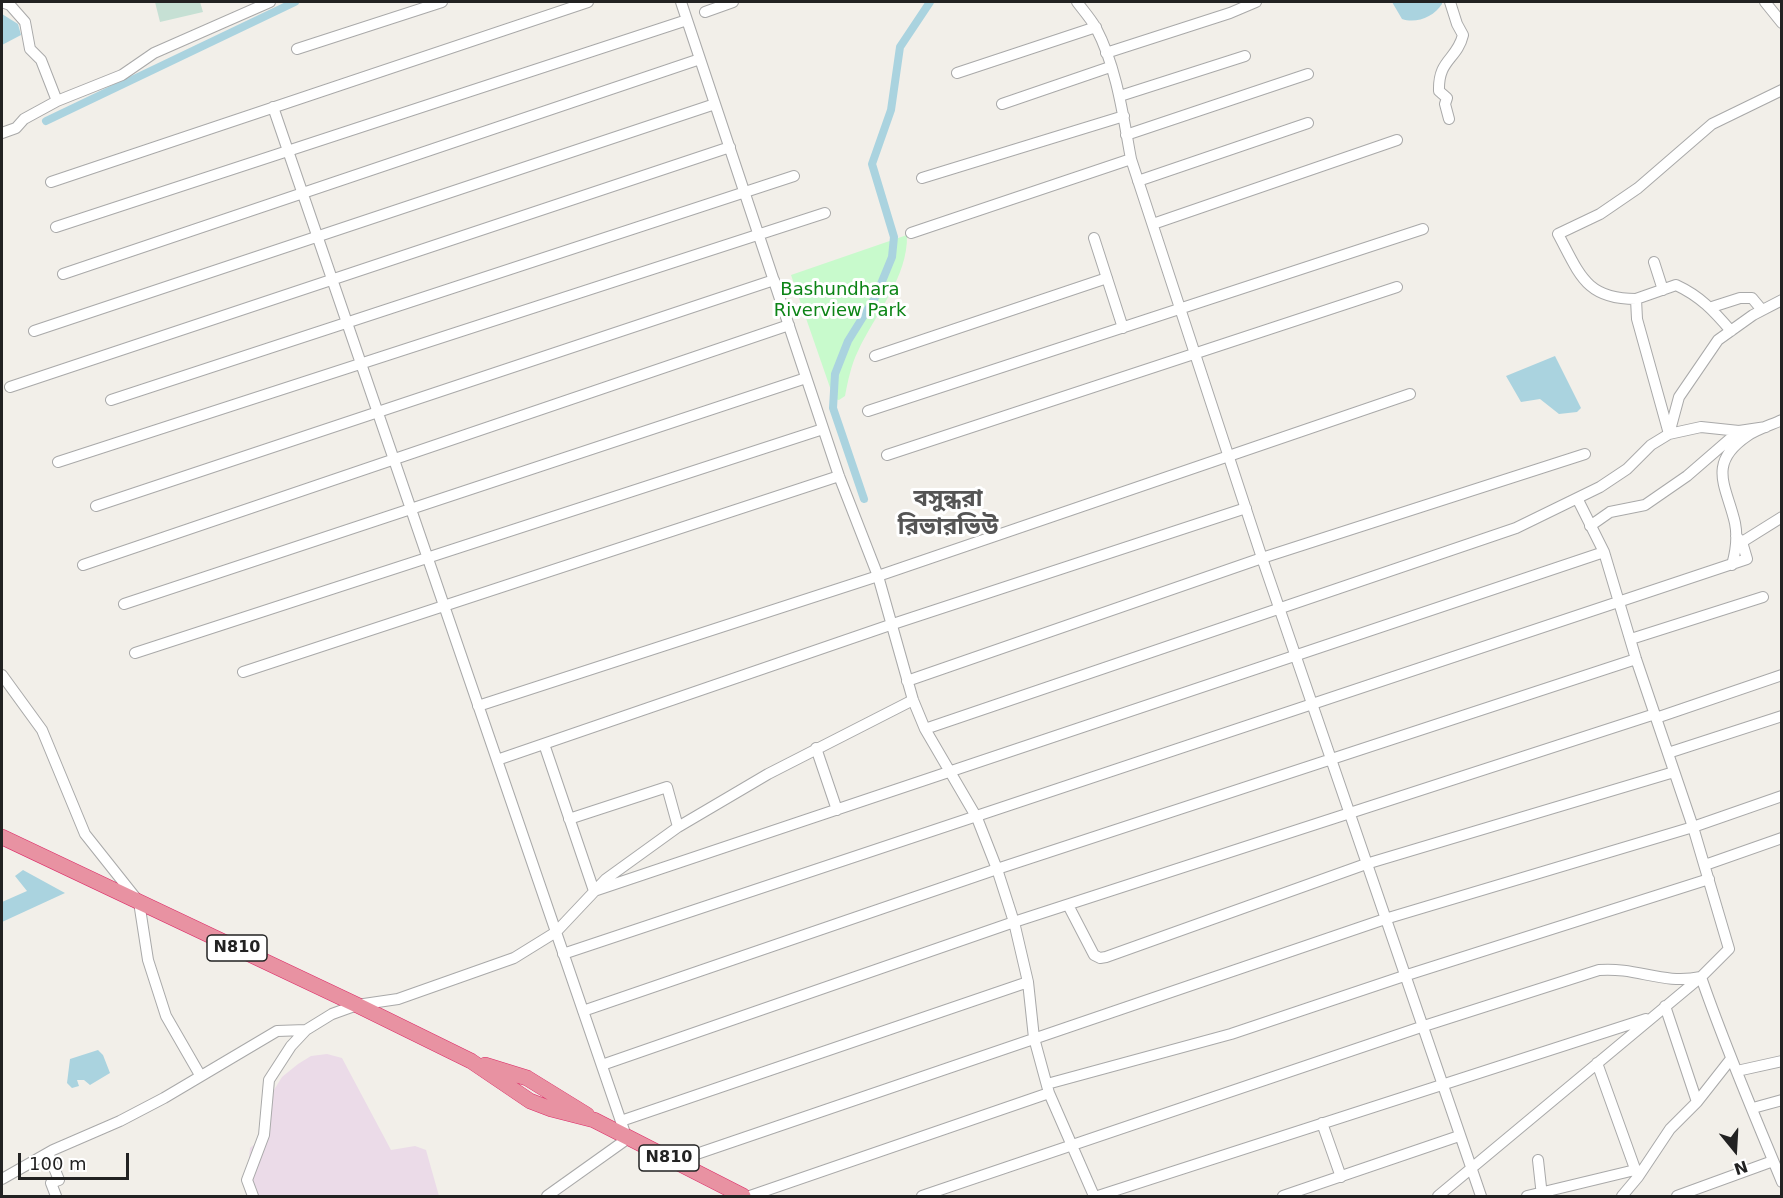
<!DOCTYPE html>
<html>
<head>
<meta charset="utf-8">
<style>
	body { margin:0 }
	#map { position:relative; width:1783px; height:1198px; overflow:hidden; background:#f2efe9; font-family:"DejaVu Sans",sans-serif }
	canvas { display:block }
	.frame { position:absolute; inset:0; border:3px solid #222; pointer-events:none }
	.north { position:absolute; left:1705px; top:1120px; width:60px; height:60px; -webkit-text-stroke:4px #fff; paint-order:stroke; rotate:162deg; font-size:16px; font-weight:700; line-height:24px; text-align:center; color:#222 }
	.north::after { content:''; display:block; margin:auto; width:21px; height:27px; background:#222; clip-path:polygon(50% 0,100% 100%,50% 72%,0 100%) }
	.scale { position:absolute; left:18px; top:1153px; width:111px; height:27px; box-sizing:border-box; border:3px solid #222; border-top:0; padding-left:8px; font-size:18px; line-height:21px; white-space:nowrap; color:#222; -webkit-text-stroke:4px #fff; paint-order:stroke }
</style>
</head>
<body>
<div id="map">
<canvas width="1783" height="1198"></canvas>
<div class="frame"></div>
<div class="north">N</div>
<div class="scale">100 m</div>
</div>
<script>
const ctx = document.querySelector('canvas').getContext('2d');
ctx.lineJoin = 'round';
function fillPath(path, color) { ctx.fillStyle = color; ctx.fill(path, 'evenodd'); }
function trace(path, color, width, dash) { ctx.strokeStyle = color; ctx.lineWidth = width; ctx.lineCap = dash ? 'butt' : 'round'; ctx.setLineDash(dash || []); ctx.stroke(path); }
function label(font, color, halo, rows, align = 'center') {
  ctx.font = font + ' "DejaVu Sans","Noto Sans Bengali",sans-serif'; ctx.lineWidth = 6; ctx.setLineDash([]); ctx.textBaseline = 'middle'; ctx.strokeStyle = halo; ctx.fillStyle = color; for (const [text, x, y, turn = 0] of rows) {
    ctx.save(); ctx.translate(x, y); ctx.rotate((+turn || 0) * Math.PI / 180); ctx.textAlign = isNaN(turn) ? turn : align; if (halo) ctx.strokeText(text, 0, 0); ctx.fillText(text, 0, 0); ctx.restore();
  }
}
fillPath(new Path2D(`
	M327,1054L342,1058L391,1150L415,1146L426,1150L439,1196H258L248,1170L250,1148L270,1132L272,1093L282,1077L298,1064L311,1056Z`), '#ebdbe8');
fillPath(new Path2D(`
	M155,2H200L203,12L160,22Z`), '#c6e0d4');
fillPath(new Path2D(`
	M907,235C908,278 875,314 858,351C851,365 848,381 845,396L839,400L834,399L791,275Z`), '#c8facc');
fillPath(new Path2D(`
	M1392,2H1442V4C1434,17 1416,24 1402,19Z
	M2,14L18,24L21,35L2,45Z
	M1555,356L1581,408L1577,412L1559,414L1540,399L1521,402L1506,376Z
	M23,870L65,893L2,922V902L27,891L15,876Z
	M98,1050L103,1055L110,1073L90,1085L84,1080H77L79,1086L72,1088L67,1083L70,1059Z`), '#aad3df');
trace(new Path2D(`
	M46,121L295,2
	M864,499L833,408L835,374L848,341L876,296L892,257L894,237L872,164L891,110L900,47L930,2`), '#aad3df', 8);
const minor = new Path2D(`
	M2,2L10,5L25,22L30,49L41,60L57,101
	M681,2L839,476L878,576L913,700L925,729L977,818L997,869L1014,922L1028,982L1034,1038L1049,1093L1094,1196
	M1077,2C1083,10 1091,19 1096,28C1117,68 1123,116 1131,159L1262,558L1481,1196
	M1765,2L1782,23
	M705,12L733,2
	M297,49L442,2
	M1106,53L1230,13L1256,2
	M957,73L1096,27
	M1120,96L1245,56
	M1002,104L1110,67
	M273,107L627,1139L547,1196
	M1449,119L1445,104L1447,98L1439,91C1438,59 1457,60 1463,35L1457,24L1450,2
	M2,133L16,128L24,119L57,101L122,75L154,53L270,2
	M1126,135L1308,74
	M922,178L1124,116
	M1138,181L1308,123
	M51,182L588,2
	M1153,224L1397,140
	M56,227L687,20
	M911,233L1131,159
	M1094,238L1123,328
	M1654,262L1663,290
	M63,274L700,59
	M1636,299L1676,285C1700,296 1714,311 1731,331
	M1712,307L1740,298H1752L1762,310
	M34,331L715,104
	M875,356L1107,278
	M10,387L730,147
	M111,400L794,176
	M868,411L1423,229
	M1669,434L1637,319L1636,299C1586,299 1580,275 1558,234L1600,214L1638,188L1712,124L1782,90
	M1669,434L1679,397L1718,340L1753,315L1782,300
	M887,455L1397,287
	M58,462L825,213
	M96,506L774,280
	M1590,526L1610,512L1645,505L1687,476L1739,431
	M1742,542L1782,517
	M83,565L789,325
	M1732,565C1736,551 1738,538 1735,523C1727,487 1706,464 1747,436C1757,429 1771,425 1782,420
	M124,604L806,378
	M1631,639L1763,597
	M135,653L823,429
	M243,672L839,476
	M2,675L42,730L85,834L139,902L148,960L166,1016L200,1075
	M907,681L1262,558L1585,454
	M478,706L878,576L1410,394
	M1656,718L1782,675
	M925,729L1516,528L1600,487L1627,469L1651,445L1669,434L1701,427L1739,431L1766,427
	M544,744L594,891L1604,552
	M816,748L837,810
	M1668,753L1782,716
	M497,760L890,625L1246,508
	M569,819L667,787L678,827
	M1705,865L1782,838
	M1068,905L1094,955L1100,958L1106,957L1366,864L1674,772
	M563,954L1747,559L1742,542L1736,536
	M1665,1006L1697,1102
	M583,1011L997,869L1636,659
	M1597,1063L1638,1177L1622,1196
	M602,1065L1014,922L1655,714
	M1737,1071L1782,1061
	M1047,1084L1231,1034L1404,976L1709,879
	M1753,1108L1782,1100
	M621,1121L1028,982
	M1322,1123L1341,1177
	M48,1153L59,1180L51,1183L56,1196
	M1538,1160L1542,1196
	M676,1161L1385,919L1693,827L1782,796
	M1638,1177L1670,1129L1697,1102L1730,1060
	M2,1179L53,1150L120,1121L164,1098L277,1031L306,1030L332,1014L357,1005L398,999L514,958L556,932L606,879L678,827L768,774L913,700
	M253,1196L247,1180L264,1135L269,1080L291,1046L306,1030
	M750,1196L1049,1093
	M922,1196L1424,1026L1599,970C1638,967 1662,985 1701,977C1725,1047 1754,1114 1782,1182
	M1098,1196L1646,1019
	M1283,1196L1459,1136
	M1438,1196L1701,977L1729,949L1693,827L1636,659L1604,552L1578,500
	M1527,1196L1635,1170
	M1677,1196L1773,1161`);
const highway = new Path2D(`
	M2,837L357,1005L471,1061L530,1101L551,1109L594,1120L743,1196
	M485,1065L527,1078L587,1115`);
trace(minor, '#a9a9a9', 12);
trace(highway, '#dc2a67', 16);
trace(minor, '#fff', 10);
trace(highway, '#e892a2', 15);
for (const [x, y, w] of [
	[237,948,60],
	[669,1158,60]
]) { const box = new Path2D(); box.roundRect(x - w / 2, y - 13, w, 26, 4.5); ctx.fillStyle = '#fff'; ctx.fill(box); trace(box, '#222', 1.5); }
label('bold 16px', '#222', null, [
	["N810",237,948],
	["N810",669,1158]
]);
label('18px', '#0c8416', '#fff', [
	["Bashundhara",840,290],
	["Riverview Park",840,311]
]);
label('bold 24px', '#555', '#fff', [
	["বসুন্ধরা",948,500],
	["রিভারভিউ",948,528]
]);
</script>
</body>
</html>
